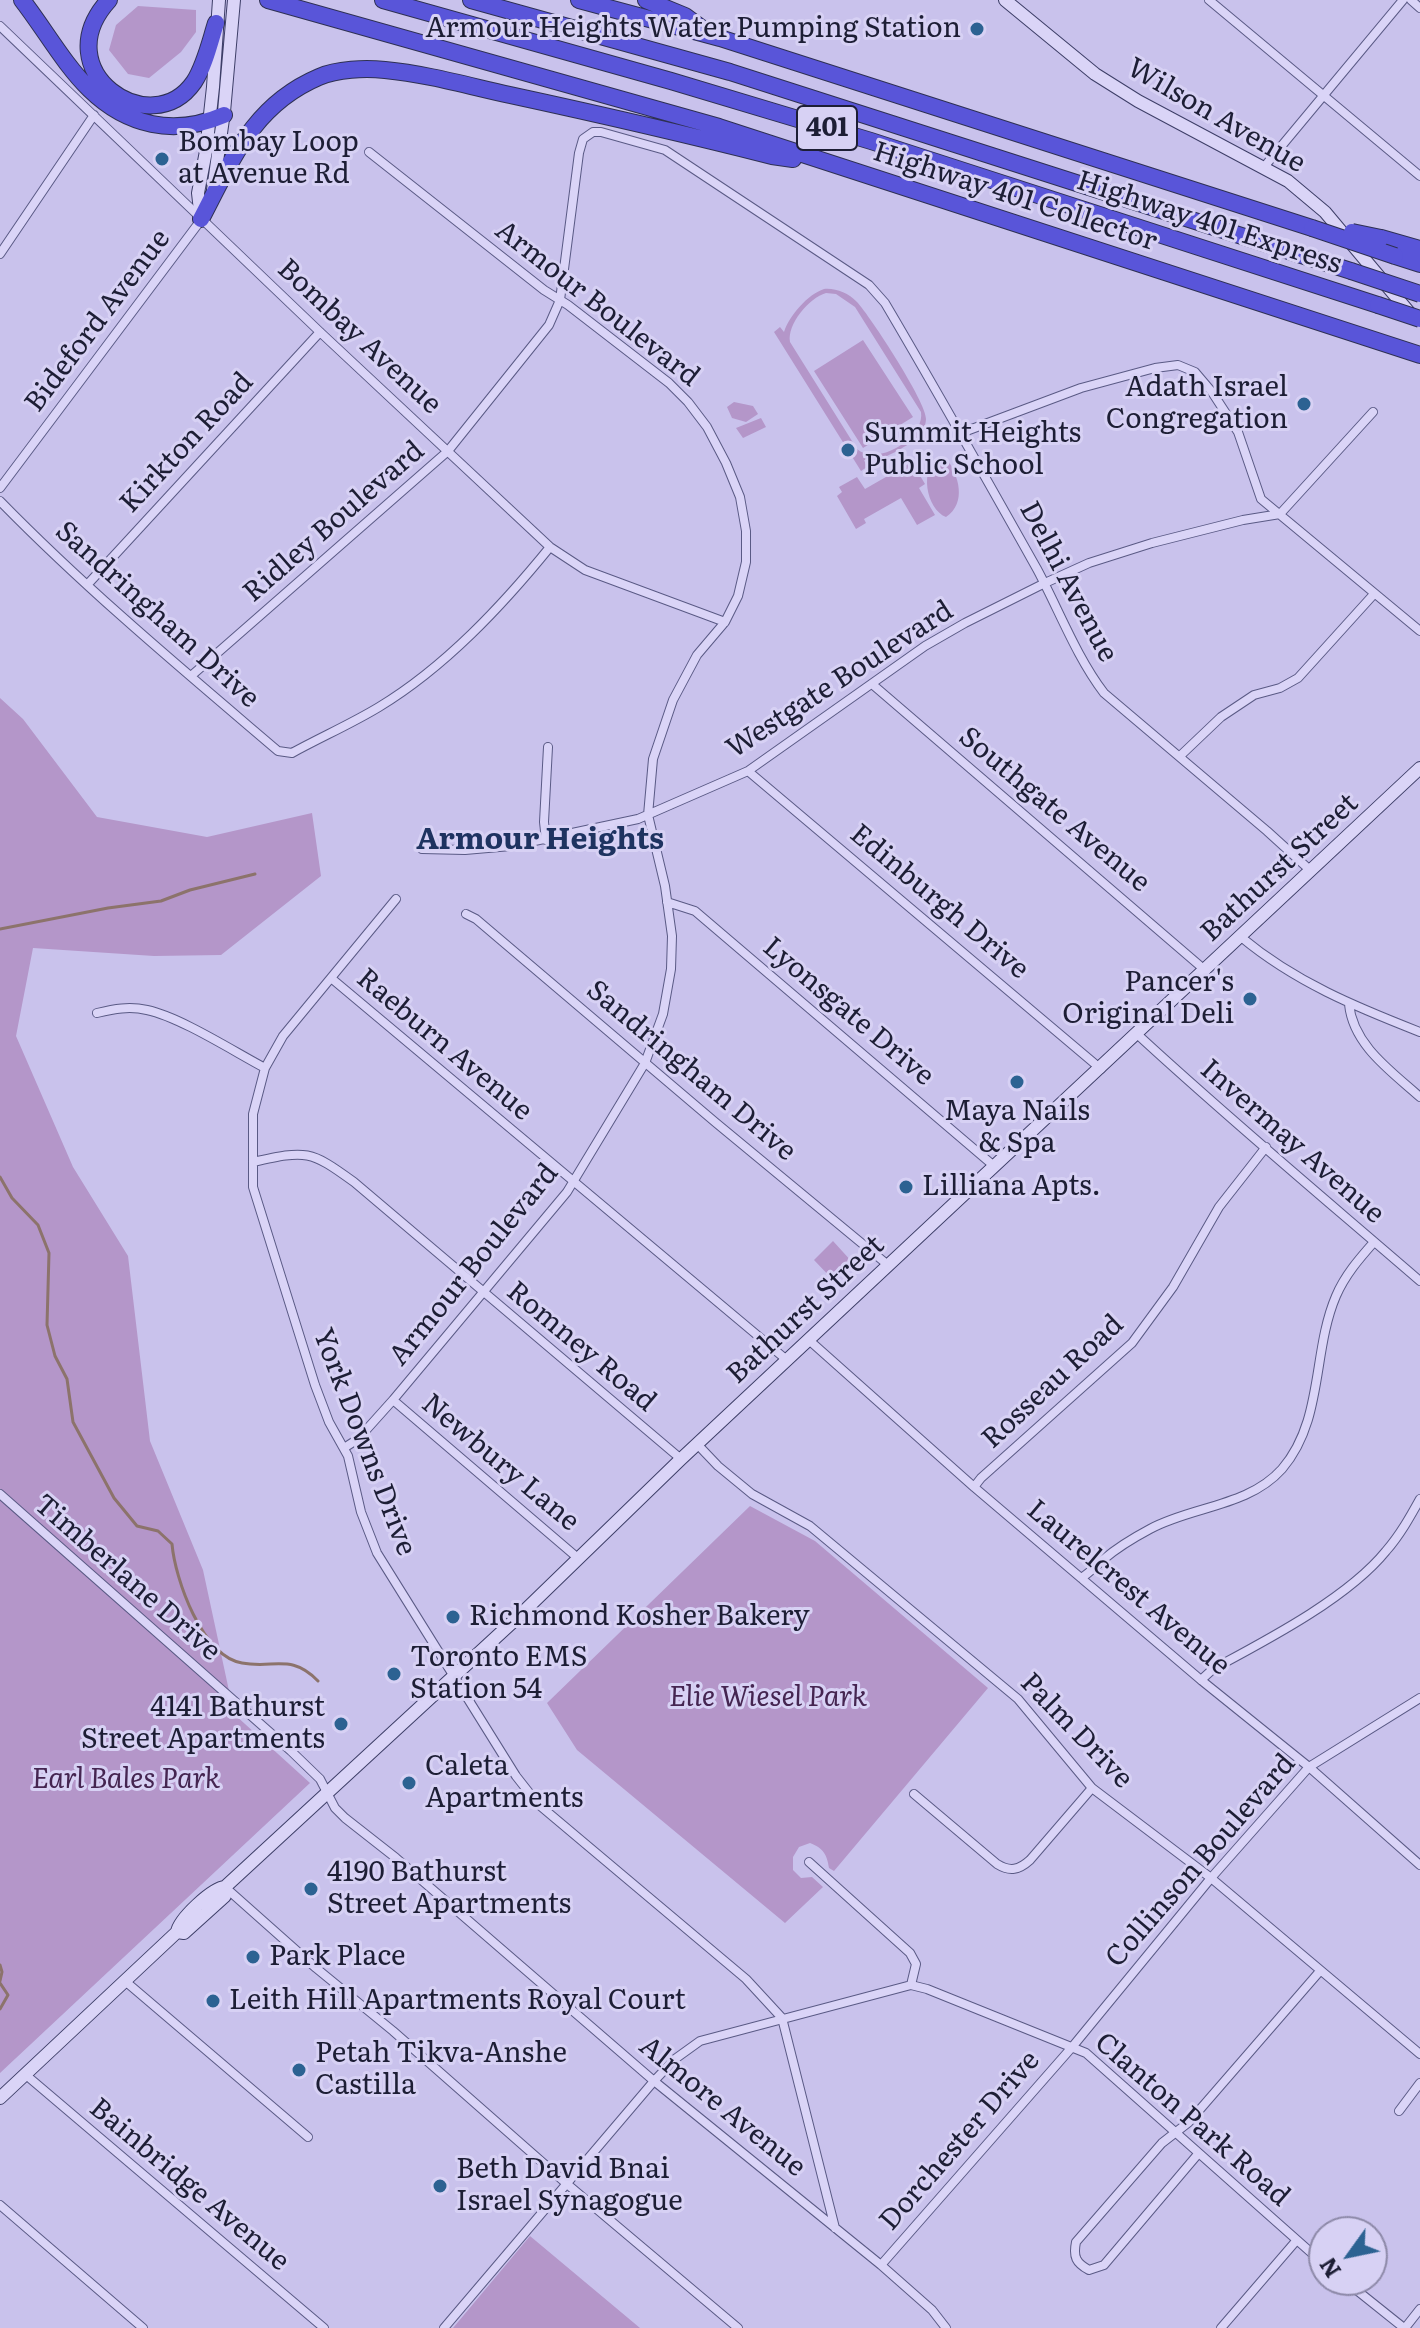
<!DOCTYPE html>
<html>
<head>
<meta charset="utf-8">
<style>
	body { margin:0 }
	#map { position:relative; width:1420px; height:2328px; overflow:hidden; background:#c9c2ec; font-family:Literata,serif }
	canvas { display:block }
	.north { position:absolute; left:1308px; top:2216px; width:80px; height:80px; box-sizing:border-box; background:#d7d1f4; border:2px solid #8d89a8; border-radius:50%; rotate:237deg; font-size:22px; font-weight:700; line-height:32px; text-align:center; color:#1d1e35 }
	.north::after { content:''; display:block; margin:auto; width:28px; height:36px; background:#2c6292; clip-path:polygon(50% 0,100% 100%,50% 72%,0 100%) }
</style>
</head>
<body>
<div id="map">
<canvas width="1420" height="2328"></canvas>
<div class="north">N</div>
</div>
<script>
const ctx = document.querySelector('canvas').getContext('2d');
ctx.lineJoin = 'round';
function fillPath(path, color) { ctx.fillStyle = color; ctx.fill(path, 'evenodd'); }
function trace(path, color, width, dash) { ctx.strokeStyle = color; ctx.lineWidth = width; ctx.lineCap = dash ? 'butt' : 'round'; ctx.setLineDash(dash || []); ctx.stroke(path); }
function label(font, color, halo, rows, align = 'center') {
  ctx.font = font + ' Literata,serif'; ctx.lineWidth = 6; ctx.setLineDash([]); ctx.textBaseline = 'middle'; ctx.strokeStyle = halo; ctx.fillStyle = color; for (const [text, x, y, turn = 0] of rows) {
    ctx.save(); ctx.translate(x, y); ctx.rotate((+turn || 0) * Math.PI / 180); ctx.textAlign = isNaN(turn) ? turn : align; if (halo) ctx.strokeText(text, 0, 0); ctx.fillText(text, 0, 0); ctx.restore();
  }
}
fillPath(new Path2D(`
	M138,6L196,10V32L181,52L149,78L128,74L109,50L116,25Z
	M824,289C836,288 848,293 857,302C870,316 927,403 926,419C925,436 912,442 899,450C887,456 878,462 864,460L867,467L861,471L774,332L780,327L784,332C789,316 808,294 824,289ZM826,293L836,294L855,307L921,412C925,438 877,467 857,449L790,342C787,324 809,298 826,293Z
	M863,340L913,417L863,448L814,371Z
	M734,402L753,406L758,414L746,422L732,418L727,407Z
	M761,418L766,427L743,438L736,428Z
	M939,457L946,458C959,475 967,503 946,517C926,509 919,468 939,457Z
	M912,462L925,484L919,488L935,515L917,525L901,498L864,519L866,523L856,529L837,496L842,492L839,487L857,477L865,489Z
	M0,698L23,719L97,817L207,837L312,813L321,876L221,955L154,956L33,948L16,1036L73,1167L128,1256L150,1441L203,1570L234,1714L310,1783L0,2073Z
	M833,1241L853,1263L834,1281L814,1260Z
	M750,1506L815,1541L988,1688L834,1871L829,1868C827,1854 823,1848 810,1843L799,1847L793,1857V1870L801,1878L812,1877L823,1887L785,1923L577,1750L547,1703Z
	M530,2236L640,2328H453Z`), '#b496c9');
trace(new Path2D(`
	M0,929L108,908L161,901L190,890L255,874
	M0,1177L12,1198L38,1225L49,1253L47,1325L55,1356L67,1379L73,1422L114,1498L137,1526L158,1531L172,1544C175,1579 202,1656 242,1663C274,1669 291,1653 318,1681
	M0,1965L2,1972L0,1981
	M0,1983L8,1995L0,2009`), '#8c736b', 3);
const street = new Path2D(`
	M1209,0L1420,176
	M1411,0L1420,8
	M0,26L320,332L550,547L585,570L725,622
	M1264,167L1403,0
	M0,254L94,115
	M961,433L1081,388L1155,368L1178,365L1195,372L1212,392L1238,432L1261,499L1420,631
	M0,488L201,220
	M0,501C87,590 183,670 278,751L292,753C321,737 351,724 379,707C445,667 502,606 550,547
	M87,585L320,332
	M191,676L448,451L549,325L560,300L579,153L583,139L593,132H601L665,150L869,285L885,303C937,391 987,480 1037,569C1059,610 1076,656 1104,693L1267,831L1311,871
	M872,684L1206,971
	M1180,756L1221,717L1254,695L1280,688L1298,678L1374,594
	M748,771L1101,1069
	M546,840L544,822L548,747
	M422,849L465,850L511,846L638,819L748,771L925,646L965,623L1045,583L1089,563L1152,543L1243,520L1280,514L1373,412
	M396,899L283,1036L265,1068L253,1114V1187L315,1385L329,1422L348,1456L361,1512L377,1553L516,1776L538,1804L746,1979L782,2018L835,2228
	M667,902L695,911L994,1166
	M466,914L476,919L715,1122L888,1265
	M1241,937C1295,982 1356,1007 1420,1032
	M331,978L788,1361
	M1349,1004C1353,1045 1391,1071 1420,1097
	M97,1013C114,1009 129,1006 147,1010C180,1017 233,1051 265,1068
	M1137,1034C1229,1119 1325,1199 1420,1281
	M253,1162C307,1150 310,1150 354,1182L681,1459
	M810,1341L974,1487L1201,1680L1309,1767L1420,1865
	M393,1400L579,1559
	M697,1444L718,1466L752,1494L810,1526L1018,1699L1092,1788L1211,1878L1420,2054
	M344,1448L358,1439L393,1400L567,1192L645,1063L663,1014L671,969L672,936L665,886L648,815L653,759L673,700L697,655L725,622L738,596L746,562V531L740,497L726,463L707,427L688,402L669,383L568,305L544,290L369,152
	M974,1487L981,1478L1132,1343L1173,1287L1219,1207L1266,1147
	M0,1494L291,1751L320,1779L335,1808L345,1818L396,1858L654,2081L881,2265L932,2310L946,2328
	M1081,1578C1091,1572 1096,1565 1104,1559C1118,1547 1135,1537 1150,1529C1192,1506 1248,1507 1282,1469C1324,1420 1312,1352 1336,1296C1345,1275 1359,1259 1374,1242
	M1201,1680L1213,1669C1267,1640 1348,1598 1386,1551C1400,1535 1410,1517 1420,1499
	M914,1794L997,1864C1010,1872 1019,1870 1030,1860L1092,1788
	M809,1862L910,1953L916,1964L911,1985
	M226,1888L316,1968L393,2031L567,2184L738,2328
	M125,1981L308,2137
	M26,2075L324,2328
	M1399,2111L1420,2083
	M1198,2154L1104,2265L1089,2270C1076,2263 1073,2257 1076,2242L1162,2143L1189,2122L1320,1971
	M0,2205L143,2328
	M881,2265L1073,2046L1211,1878L1309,1767L1420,1698
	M1344,2280L1404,2328
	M444,2328L654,2081L675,2059L700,2041L911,1985L927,1989L1086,2053L1324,2264
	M1221,2328L1296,2241
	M1405,2328L1420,2309`);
const secondary = new Path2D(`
	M1005,0L1095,74L1138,101L1288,181L1325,212L1413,317
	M213,190L224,112L234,0
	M201,219L198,193L206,151L213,87L219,0
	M177,1932L184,1933L225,1896V1887
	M0,2098L177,1932C179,1919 212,1888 225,1887L518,1617L681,1459L1420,768`);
const highway = new Path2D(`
	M22,0C60,49 86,110 152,124C176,129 201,125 224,115
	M109,0C44,71 151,144 194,82C205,65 210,42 216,23
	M268,0L719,127L1420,355
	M383,0L671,81L871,141L1378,305
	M471,0L730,72L1351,271
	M579,0L720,38L1312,228
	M646,0L685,16L704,30
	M201,219C232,160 253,105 319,77C337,69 365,68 385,70C427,74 469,86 510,95C598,114 685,134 772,156L793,159
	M1381,238L1420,249
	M1395,256L1420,264`);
trace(street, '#5a5a85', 10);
trace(secondary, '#3d3e67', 14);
trace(highway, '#2e3053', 18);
trace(street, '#dad4f7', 8);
trace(secondary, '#dad4f7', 12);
trace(highway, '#5955d9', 16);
const highwayBridge = new Path2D(`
	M1312,228L1395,256
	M1352,232L1381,238
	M1351,271L1420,294
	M1378,305L1420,319`);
trace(highwayBridge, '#2e3053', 18, []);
trace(highwayBridge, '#5955d9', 16);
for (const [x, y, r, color] of [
	[977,29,8,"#2c6292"],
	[162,159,8,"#2c6292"],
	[1304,404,8,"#2c6292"],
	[848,450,8,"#2c6292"],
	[1250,999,8,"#2c6292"],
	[1017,1082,8,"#2c6292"],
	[906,1187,8,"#2c6292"],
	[453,1617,8,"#2c6292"],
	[394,1674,8,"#2c6292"],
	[341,1724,8,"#2c6292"],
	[409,1783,8,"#2c6292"],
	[311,1889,8,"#2c6292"],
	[253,1957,8,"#2c6292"],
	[213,2001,8,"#2c6292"],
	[299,2070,8,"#2c6292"],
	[440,2186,8,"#2c6292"]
]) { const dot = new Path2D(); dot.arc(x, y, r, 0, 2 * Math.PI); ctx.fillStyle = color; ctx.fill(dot); trace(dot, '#d7d1f4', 3); }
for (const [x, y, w] of [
	[827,128,60]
]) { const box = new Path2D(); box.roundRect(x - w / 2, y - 22, w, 44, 6); ctx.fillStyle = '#d7d1f4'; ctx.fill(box); trace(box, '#1d1e35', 2); }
label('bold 26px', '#1d1e35', null, [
	["401",827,128]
]);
label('28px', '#1d1e35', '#d7d1f4', [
	["Armour Heights Water Pumping Station",961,29,"right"],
	["Bombay Loop",178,143],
	["at Avenue Rd",178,175],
	["Adath Israel",1288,388,"right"],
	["Congregation",1288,420,"right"],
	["Summit Heights",864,434],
	["Public School",864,466],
	["Pancer's",1234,983,"right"],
	["Original Deli",1234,1015,"right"],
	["Maya Nails",1017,1112,"center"],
	["& Spa",1017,1144,"center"],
	["Lilliana Apts.",922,1187],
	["Richmond Kosher Bakery",469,1617],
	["Toronto EMS",410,1658],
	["Station 54",410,1690],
	["4141 Bathurst",325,1708,"right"],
	["Street Apartments",325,1740,"right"],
	["Caleta",425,1767],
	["Apartments",425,1799],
	["4190 Bathurst",327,1873],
	["Street Apartments",327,1905],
	["Park Place",269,1957],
	["Leith Hill Apartments Royal Court",229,2001],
	["Petah Tikva-Anshe",315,2054],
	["Castilla",315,2086],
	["Beth David Bnai",456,2170],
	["Israel Synagogue",456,2202]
], 'left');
label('28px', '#1d1e35', '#d7d1f4', [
	["Wilson Avenue",1216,116,30],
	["Highway 401 Collector",1015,197,18],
	["Highway 401 Express",1209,223,18],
	["Armour Boulevard",597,304,38],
	["Bideford Avenue",98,321,-53],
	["Bombay Avenue",359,337,43],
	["Kirkton Road",187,443,-47],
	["Ridley Boulevard",334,522,-41],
	["Delhi Avenue",1068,582,62],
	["Sandringham Drive",157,615,42],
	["Westgate Boulevard",840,680,-33],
	["Southgate Avenue",1054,810,40],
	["Bathurst Street",1280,868,-43],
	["Edinburgh Drive",939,902,40],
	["Lyonsgate Drive",848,1012,40],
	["Raeburn Avenue",444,1045,40],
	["Sandringham Drive",691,1071,40],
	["Invermay Avenue",1292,1142,41],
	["Armour Boulevard",474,1265,-51],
	["Bathurst Street",806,1310,-43],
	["Romney Road",581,1347,40],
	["Rosseau Road",1053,1382,-43],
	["York Downs Drive",364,1442,69],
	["Newbury Lane",500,1463,40],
	["Timberlane Drive",127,1578,41],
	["Laurelcrest Avenue",1128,1588,40],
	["Palm Drive",1076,1731,46],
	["Collinson Boulevard",1201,1861,-49],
	["Almore Avenue",722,2107,39],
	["Clanton Park Road",1192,2120,41],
	["Dorchester Drive",960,2141,-49],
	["Bainbridge Avenue",189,2185,40]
]);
label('italic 28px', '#452551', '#d7d1f4', [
	["Elie Wiesel Park",768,1698],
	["Earl Bales Park",126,1780]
]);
label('bold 30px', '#1e3360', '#d7d1f4', [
	["Armour Heights",540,840]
]);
</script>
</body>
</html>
